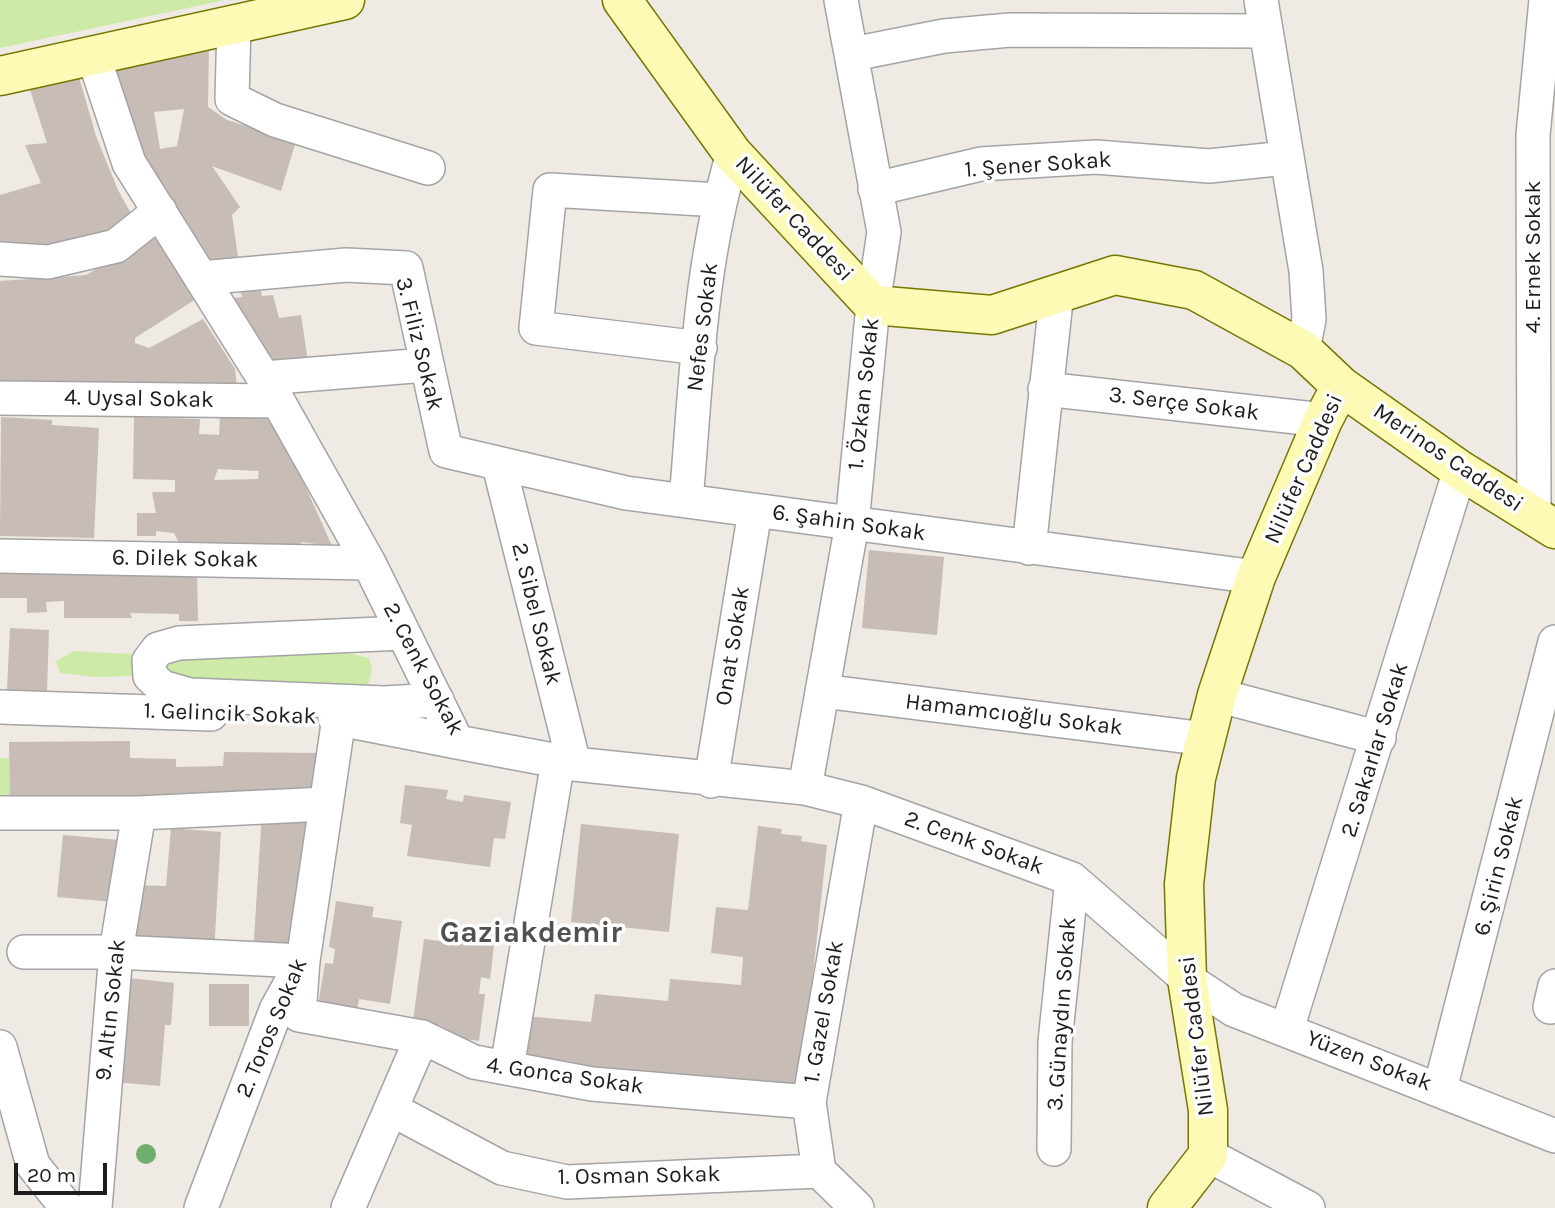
<!DOCTYPE html>
<html>
<head>
<meta charset="utf-8">
<style>
	body { margin:0 }
	#map { position:relative; width:1555px; height:1208px; overflow:hidden; background:#efeae3; font-family:Karla,sans-serif }
	canvas { display:block }
	.scale { position:absolute; left:14px; top:1163px; width:93px; height:32px; box-sizing:border-box; border:4px solid #1d1d1d; border-top:0; padding-left:9px; font-size:21px; line-height:24px; white-space:nowrap; color:#1d1d1d; -webkit-text-stroke:5px #fff; paint-order:stroke }
</style>
</head>
<body>
<div id="map">
<canvas width="1555" height="1208"></canvas>
<div class="scale">20 m</div>
</div>
<script>
const ctx = document.querySelector('canvas').getContext('2d');
ctx.lineJoin = 'round';
function fillPath(path, color) { ctx.fillStyle = color; ctx.fill(path, 'evenodd'); }
function trace(path, color, width, dash) { ctx.strokeStyle = color; ctx.lineWidth = width; ctx.lineCap = dash ? 'butt' : 'round'; ctx.setLineDash(dash || []); ctx.stroke(path); }
function label(font, color, halo, rows, align = 'center') {
  ctx.font = font + ' Karla,sans-serif'; ctx.lineWidth = 7; ctx.setLineDash([]); ctx.textBaseline = 'middle'; ctx.strokeStyle = halo; ctx.fillStyle = color; for (const [text, x, y, turn = 0] of rows) {
    ctx.save(); ctx.translate(x, y); ctx.rotate((+turn || 0) * Math.PI / 180); ctx.textAlign = isNaN(turn) ? turn : align; if (halo) ctx.strokeText(text, 0, 0); ctx.fillText(text, 0, 0); ctx.restore();
  }
}
fillPath(new Path2D(`
	M0,0H225L0,48Z
	M74,651L132,654L138,665L135,676L96,677L60,673L56,661Z
	M173,652L352,654L369,658L372,669L369,683L357,688L167,679L161,656Z
	M0,758H9L10,809H0Z`), '#cdeba6');
fillPath(new Path2D(`
	M209,43L208,107L227,120L296,141L281,191L212,166L240,207L232,215L239,264L201,274L126,144L101,64ZM184,109L177,146L160,149L154,112Z
	M77,70L96,136L118,190L134,219L73,253L0,254V195L41,183L25,145L47,143L27,80Z
	M153,234L196,299L135,338V343L149,348L203,319L235,369L238,397L0,390V281L86,275Z
	M258,277L262,296L273,295L279,318L301,315L309,368L263,371L218,300L242,297L237,278Z
	M220,416L268,417L299,472L332,546L301,542L300,548H260L259,544L179,543L174,533L156,531V536H137V513H156L152,492H175V480L133,479L134,417L200,419L199,434L219,435ZM218,469L259,471L258,479L214,480Z
	M1,417L52,420V425L99,428L94,538L0,536Z
	M869,550L944,557L937,635L862,628Z
	M0,561L197,571L198,621H179V614L130,613L132,618H64V601L46,602L47,612L27,613V598H0Z
	M10,628L49,630L47,691L7,690Z
	M130,741V758L176,759V767L223,766L224,752L322,753L320,799L10,809L9,742Z
	M405,785L448,790L446,799L463,802L464,795L511,802L505,839L494,838L490,867L407,856L412,825L400,823Z
	M262,812L317,815L296,888L292,957L253,955Z
	M581,824L679,834L669,932L571,922Z
	M758,826L782,829L781,834L802,836L801,841L827,845L800,1093L522,1070L525,1016L591,1022L595,994L668,1001L670,979L741,985L743,957L711,953L716,907L748,910Z
	M171,828L221,832L214,953L123,941L130,885L166,886Z
	M63,835L120,840L114,902L57,897Z
	M336,901L374,907L372,917L402,921L390,1004L359,999L357,1011L318,1005L325,963L333,964L335,949L329,947Z
	M457,931L495,936L490,979L481,977L479,994H485L479,1041L442,1036L443,1026L413,1021L424,939L455,943Z
	M120,977L174,983L171,1025H165L160,1086L114,1082Z
	M209,984H249V1026H209Z`), '#c7bcb6');
const street = new Path2D(`
	M1261,0L1306,271L1309,319L1303,350
	M234,24L232,99L275,120L428,168
	M853,54L944,36L1010,30L1266,31
	M94,58L129,163L278,401L369,563L457,742L574,764L805,788L861,802L1072,879L1187,979L1234,1010L1555,1136
	M875,189L981,164L1096,157L1209,166L1286,158
	M0,259L48,262L116,246L160,211
	M201,278L346,265L406,268L446,451L626,493L1256,577
	M700,348L536,328L550,190L719,200
	M264,378L426,365
	M1045,389L1323,420
	M0,398L278,401
	M499,465L574,764
	M686,501C696,386 699,265 733,154
	M1534,516L1533,135L1546,0
	M1029,548L1057,292
	M0,556L369,563
	M403,633L179,643L158,649L149,661L150,676L162,687L190,695L384,703L437,700
	M822,691L1206,739
	M1217,695L1379,738
	M0,707L211,714
	M335,718L457,742
	M711,781L755,511
	M805,788L852,524L873,305L884,232L841,0
	M0,813H139L326,804
	M24,952H116L303,961L299,1015L422,1037L474,1062L592,1084L809,1102
	M1550,1007L1555,986
	M1287,1029L1460,470
	M0,1047L33,1165L67,1208
	M507,1068L558,761
	M1440,1089L1555,642
	M391,1109L502,1168L567,1182L819,1171
	M1054,1149L1055,1042L1072,879
	M1208,1155L1308,1208
	M95,1208L116,952L139,813
	M201,1208L276,1010L303,961L339,718
	M348,1208L422,1037
	M857,1208L819,1171L809,1102L861,802`);
const secondary = new Path2D(`
	M622,0L733,154L873,305L992,315L1115,275L1194,290L1303,350L1341,386L1323,420L1256,577L1217,695L1196,778L1184,884L1187,979L1208,1110V1155L1167,1208
	M0,76L345,0
	M1341,386L1460,470L1555,529`);
trace(street, '#a4a4a4', 36);
trace(secondary, '#747801', 41);
trace(street, '#fff', 33);
trace(secondary, '#fcfab4', 38);
ctx.fillStyle = '#6faf6b';
for (const [x, y] of [
	[146,1154]
]) { ctx.beginPath(); ctx.arc(x, y, 10, 0, 2 * Math.PI); ctx.fill(); }
label('23px', '#1d1d1d', '#fff', [
	["1. Şener Sokak",1038,165,-4],
	["Nilüfer Caddesi",794,219,47],
	["4. Ernek Sokak",1533,257,-90],
	["Nefes Sokak",703,327,-83],
	["3. Filiz Sokak",419,344,76],
	["1. Özkan Sokak",864,394,-84],
	["4. Uysal Sokak",139,399,1],
	["3. Serçe Sokak",1184,404,7],
	["Merinos Caddesi",1448,458,34],
	["Nilüfer Caddesi",1304,469,-66],
	["6. Şahin Sokak",849,523,8],
	["6. Dilek Sokak",185,559,1],
	["2. Sibel Sokak",536,614,76],
	["Onat Sokak",733,646,-81],
	["2. Cenk Sokak",423,669,62],
	["1. Gelincik Sokak",230,714,2],
	["Hamamcıoğlu Sokak",1014,715,7],
	["2. Sakarlar Sokak",1375,750,-73],
	["2. Cenk Sokak",974,843,20],
	["6. Şirin Sokak",1499,866,-76],
	["9. Altın Sokak",111,1010,-84],
	["1. Gazel Sokak",824,1012,-80],
	["3. Günaydın Sokak",1062,1014,-86],
	["2. Toros Sokak",272,1028,-67],
	["Nilüfer Caddesi",1197,1036,-97],
	["Yüzen Sokak",1369,1061,21],
	["4. Gonca Sokak",565,1076,8],
	["1. Osman Sokak",639,1176,-1]
]);
label('bold 30px', '#505050', '#fff', [
	["Gaziakdemir",531,933]
]);
</script>
</body>
</html>
